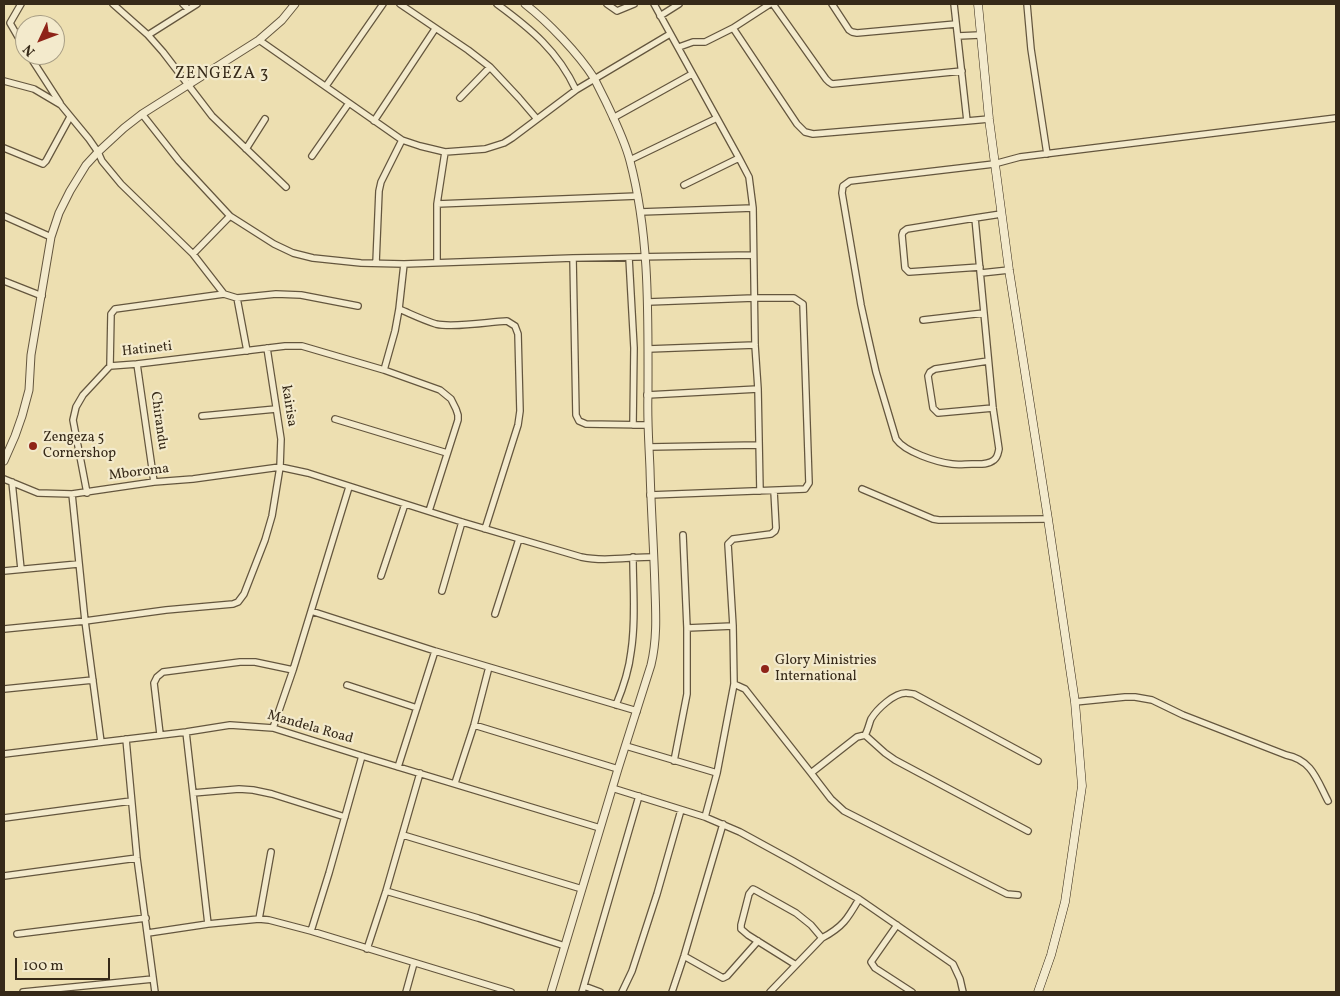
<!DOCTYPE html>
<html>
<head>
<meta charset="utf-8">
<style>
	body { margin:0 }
	#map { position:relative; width:1340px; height:996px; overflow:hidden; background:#eddfb1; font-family:Vollkorn,serif }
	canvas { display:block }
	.frame { position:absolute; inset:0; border:5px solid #362918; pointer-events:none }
	.north { position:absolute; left:15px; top:15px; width:50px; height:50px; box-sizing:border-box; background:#f3eacc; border:1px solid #a79d84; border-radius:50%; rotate:227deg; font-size:14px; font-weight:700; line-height:20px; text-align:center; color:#362918 }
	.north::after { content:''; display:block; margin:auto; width:18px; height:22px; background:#8f2418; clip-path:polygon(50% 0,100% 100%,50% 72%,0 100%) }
	.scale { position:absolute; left:15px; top:958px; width:95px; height:22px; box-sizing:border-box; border:2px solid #362918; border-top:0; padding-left:6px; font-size:15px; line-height:18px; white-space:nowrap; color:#362918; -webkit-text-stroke:4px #f3eacc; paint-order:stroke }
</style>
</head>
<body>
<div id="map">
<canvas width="1340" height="996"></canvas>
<div class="frame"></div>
<div class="north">N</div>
<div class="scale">100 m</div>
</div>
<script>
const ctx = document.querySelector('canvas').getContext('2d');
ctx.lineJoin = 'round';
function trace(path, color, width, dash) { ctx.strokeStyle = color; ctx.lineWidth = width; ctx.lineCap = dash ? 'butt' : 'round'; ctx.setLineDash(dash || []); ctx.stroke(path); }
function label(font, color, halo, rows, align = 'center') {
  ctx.font = font + ' Vollkorn,serif'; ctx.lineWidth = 4.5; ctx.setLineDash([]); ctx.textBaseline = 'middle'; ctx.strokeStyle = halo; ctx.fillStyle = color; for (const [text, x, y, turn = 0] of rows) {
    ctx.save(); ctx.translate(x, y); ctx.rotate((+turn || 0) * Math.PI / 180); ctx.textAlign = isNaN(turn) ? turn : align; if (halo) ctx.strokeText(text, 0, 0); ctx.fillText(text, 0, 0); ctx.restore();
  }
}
const minor = new Path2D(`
	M21,4L10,23L25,49
	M113,4L148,35L163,52L212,116L286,187
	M183,4L188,9
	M400,4L468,50L490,67L519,98L537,119
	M497,4C531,29 558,51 576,90
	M607,4L617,11L634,4
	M654,4L739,158L749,177L753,208L755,345L758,389L760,491
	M773,4L826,79L829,82L832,84L962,71
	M832,4L849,30L852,32L857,33L956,24
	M954,4L967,121L989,119
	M1027,4L1031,49L1047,154
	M660,16L679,4
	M733,28L797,124L805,132L813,134L967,121
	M148,35L197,4
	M958,36L980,35
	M259,40L402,140L420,146L445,152L485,149L504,143L512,138L576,90L670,34
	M679,47L693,42H705L733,28L770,4
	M29,55L60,103
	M4,81L34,89L61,105L89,139L98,152L102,161L121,184L193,254L224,294L237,298L276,294L301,295L358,306
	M326,86L383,4
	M460,98L490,67
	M142,114L179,161L230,216L274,244L293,253L313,258L361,263L404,264L573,258L753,255
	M613,118L692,74
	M374,121L435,29
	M4,148L43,164L46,161L70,117
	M246,149L265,119
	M312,156L349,103
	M630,160L717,118
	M684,185L739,158
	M437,204L638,196
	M640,212L753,208
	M1001,214L975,218L993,408L999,449C998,453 998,457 994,460C988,465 979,464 972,464C965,464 958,465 952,464C936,462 905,452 896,439L876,372L868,337L861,305L842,193L843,186L850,181L994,164L1020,157L1336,118
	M4,216L51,237
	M975,218L907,229L903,232L902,235L905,268L909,272L980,267
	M193,254L230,216
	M573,258L576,415L579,421L586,424L648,425
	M629,258L634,348L633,425
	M376,263L379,191L381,182L402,140
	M437,263V204L445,152
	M981,273L1009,270
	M4,281L42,296
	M237,298L247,351
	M648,302L754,298H794L803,304L809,483L805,489L650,495
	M399,309C411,314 423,320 436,324C453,328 488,322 507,321L515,326L518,334L520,411L518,425L485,529
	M923,320L984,313
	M648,349L755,345
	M988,361L935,369L930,372L928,376L933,408L938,413L993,408
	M137,364L154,482
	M110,366L111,314L115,309L224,294
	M384,370L395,331L399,309L404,264
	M647,395L758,389
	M202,416L276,409
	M335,419L447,453
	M649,447L758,445
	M4,479L38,493L72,494L154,482L193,479L280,467L308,473L462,522L581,557C604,562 630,557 654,557
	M12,482L21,569
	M862,489L933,519L939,520L1048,519
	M87,493L73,420L76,407L83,395L110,366L137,364L285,346H302L384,370L440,390L451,399L456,409L458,415V420L429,511
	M72,494L85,621L101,742
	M4,571L78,564
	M381,576L405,504
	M442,591L462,522
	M311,611L435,651L637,711
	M495,614L519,539
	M687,628L733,626
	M4,629L85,621L166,610L233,604L238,602L244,594L265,540L272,516L280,467L281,439L267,348
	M734,684L745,689L811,773L831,799L844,811L1007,894L1018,895
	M347,685L417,708
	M4,689L93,680
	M1075,702L1125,697H1135L1152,700L1183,715L1286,755C1312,760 1317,780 1328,801
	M616,705C623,688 629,670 631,652C636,621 633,588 633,557
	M474,725L618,769
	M273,728L293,670L349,487
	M186,732L208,924
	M160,734L154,683L157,677L163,672L240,662H255L293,670
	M865,735C868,730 869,724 871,719C877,709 894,693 906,693C908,693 913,694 914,694L1038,761
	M126,739L137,858L155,992
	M626,746L717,773
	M4,754L186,732L230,725L273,728L362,756L600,828
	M674,761L687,694V628L683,535
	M398,767L435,651
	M811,773L857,737L865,735L885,753L895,760L1028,831
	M455,783L474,725L489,667
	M612,788L705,817L740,832L793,861L859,899L953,964L960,979L963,992
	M193,793L239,789L253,790L272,794L345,817
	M705,817L717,773L734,684L733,626L728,544L733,539L771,534L775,531L776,528L774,491
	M4,818L131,801
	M403,835L582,889
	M4,876L137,858
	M386,891L478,918L565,946
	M259,919L271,852
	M897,925L871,962L875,968L912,992
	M311,931L329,873L362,756
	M148,933L208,924L259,919L269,920L311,931L511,992
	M17,934L146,918
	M367,949L386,891L420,773
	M684,956L723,978L727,976L758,941
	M796,965L748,935L741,929V925L749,894L753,889L755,890L796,913L811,925L822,938
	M584,986L600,992
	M23,992L153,979
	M406,992L414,963
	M582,992L639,796
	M622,992L632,971L657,894L681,810
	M672,992L684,956L723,824
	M770,992L822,938C843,927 848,918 859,899`);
const tertiary = new Path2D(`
	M525,4C548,22 578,53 594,78C598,86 602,94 606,102C615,121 625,141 630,161C650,237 648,316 648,394C647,419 649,444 650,469C651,510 654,550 655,590C656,616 657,640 651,665L618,769L551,992
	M4,461L15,436L22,416L29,390L31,355L51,237L59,213L70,191L86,165L98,152L124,128L142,114L259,40L282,20L295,4`);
const secondary = new Path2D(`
	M978,4L989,119L1009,270L1048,519L1075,702L1082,786L1065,902L1051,955L1038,992`);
trace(minor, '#64563e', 8);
trace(tertiary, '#64563e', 9);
trace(secondary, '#362918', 9);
trace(minor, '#f3eacc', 5.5);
trace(tertiary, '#f3eacc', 7);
trace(secondary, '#f3eacc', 8);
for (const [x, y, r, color] of [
	[33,446,5,"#8f2418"],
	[765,669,5,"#8f2418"]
]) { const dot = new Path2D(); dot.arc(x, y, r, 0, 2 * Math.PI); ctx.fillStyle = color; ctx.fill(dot); trace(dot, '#f3eacc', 2); }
label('14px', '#362918', '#f3eacc', [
	["Hatineti",147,350,-6],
	["kairisa",288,406,81],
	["Chirandu",158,421,82],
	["Mboroma",139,473,-7],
	["Mandela Road",310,728,16]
]);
label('14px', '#362918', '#f3eacc', [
	["Zengeza 5",43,438],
	["Cornershop",43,454],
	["Glory Ministries",775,661],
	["International",775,677]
], 'left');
ctx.letterSpacing = '1px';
label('16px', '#362918', '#f3eacc', [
	["ZENGEZA 3",222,75]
]);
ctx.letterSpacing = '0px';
</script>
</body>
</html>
